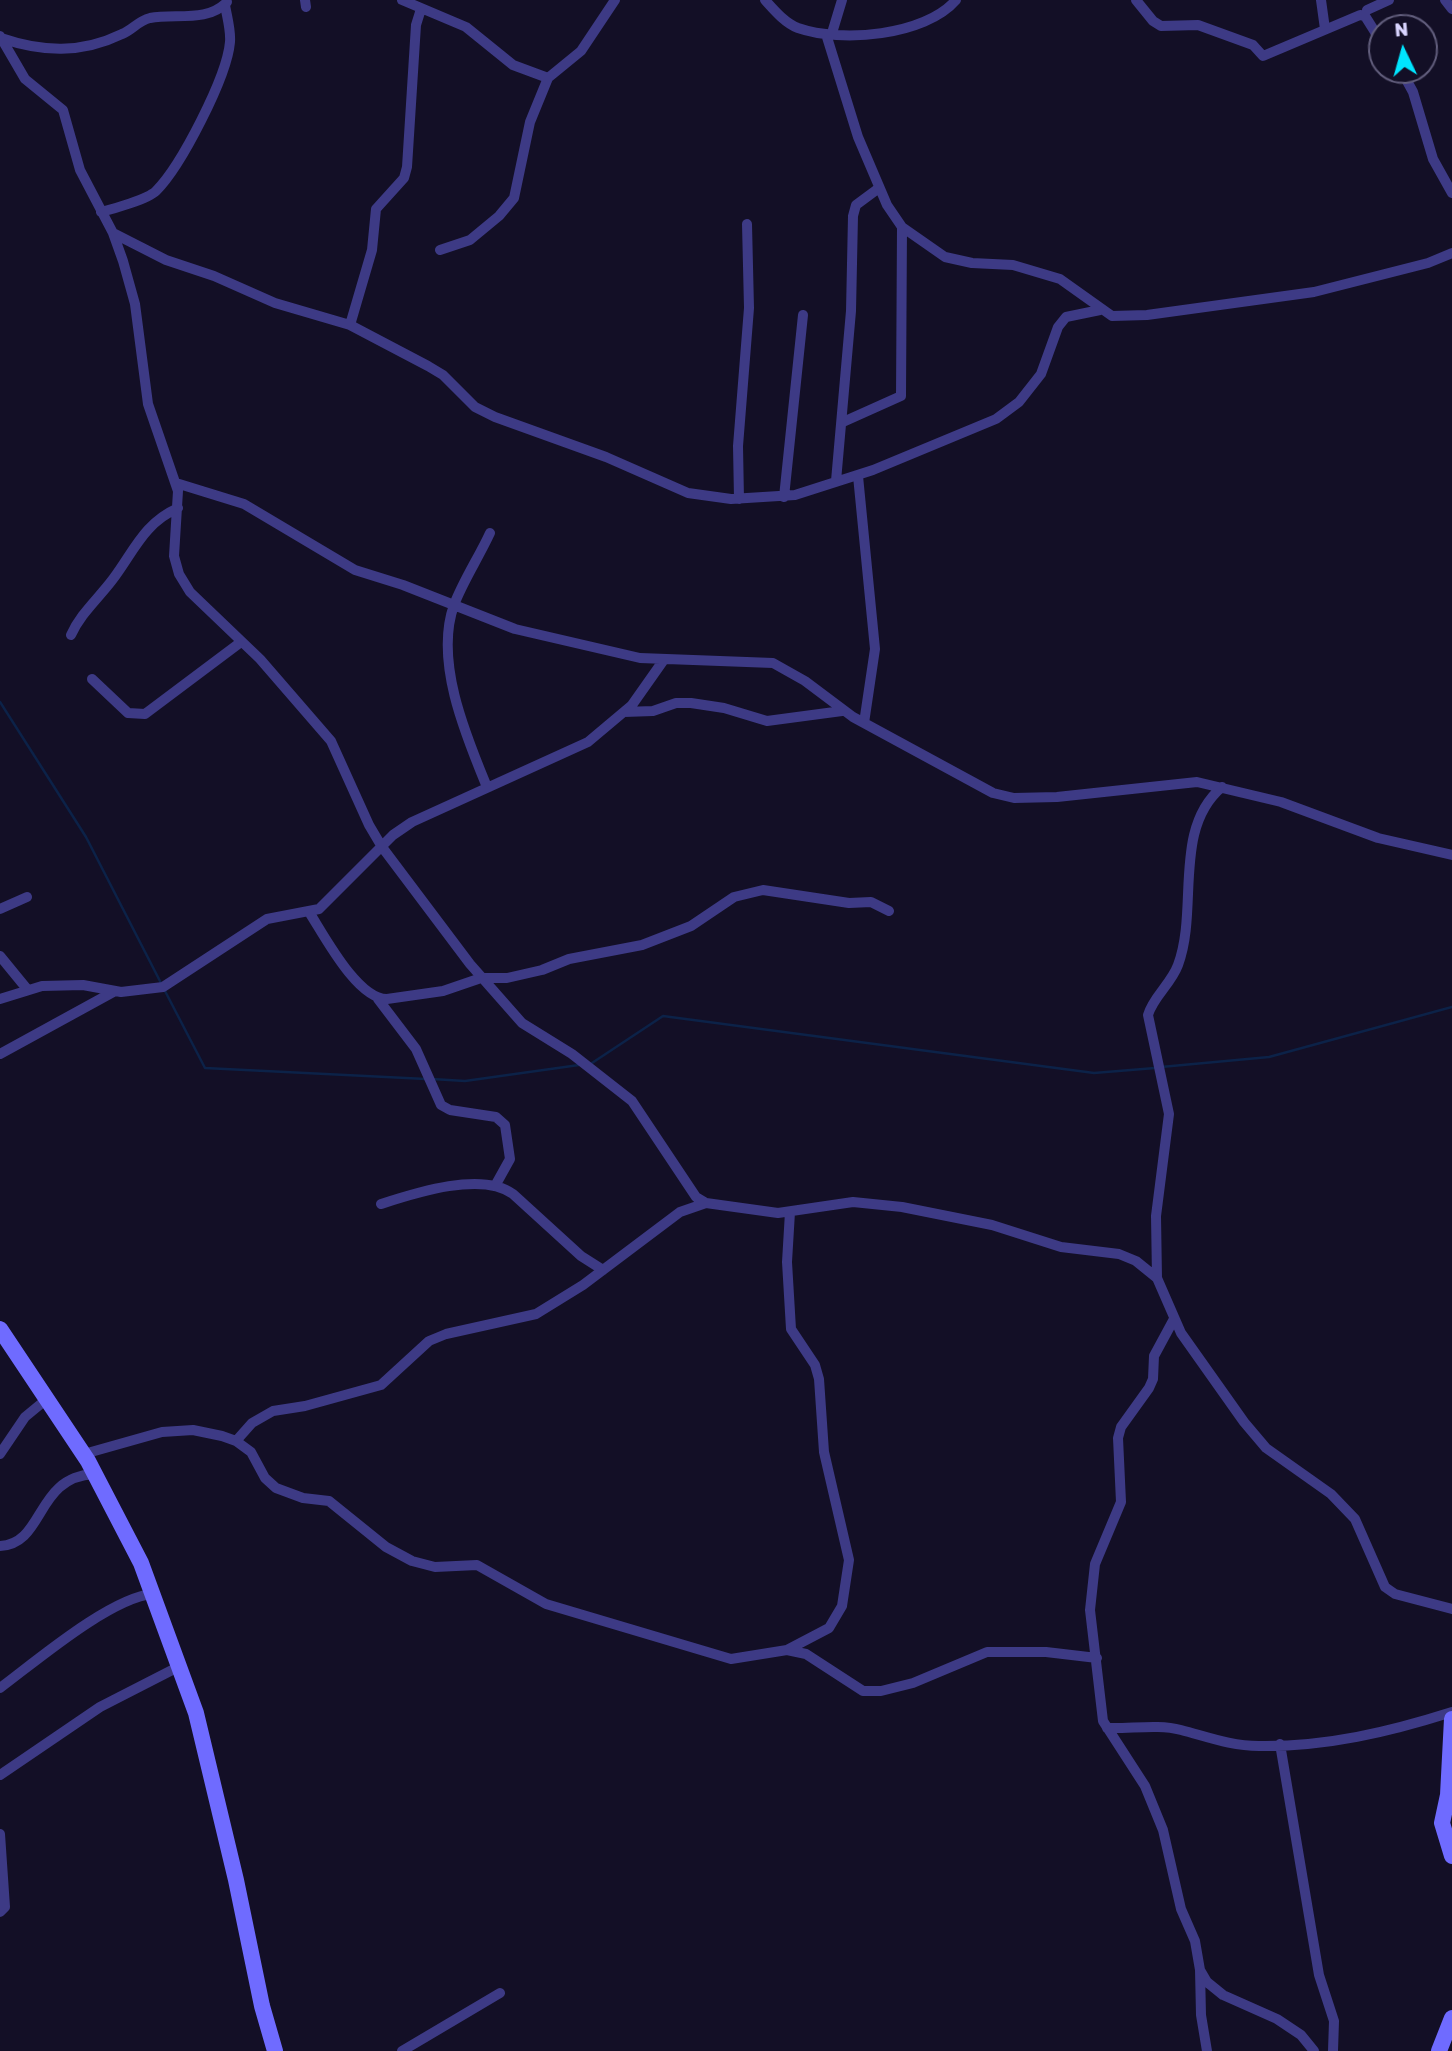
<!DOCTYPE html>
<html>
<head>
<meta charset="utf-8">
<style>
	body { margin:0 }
	#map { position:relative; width:1452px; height:2051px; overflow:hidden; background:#130f26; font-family:Rubik,sans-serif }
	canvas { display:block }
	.north { position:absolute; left:1368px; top:14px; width:70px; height:70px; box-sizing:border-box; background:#130f26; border:2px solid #625e7d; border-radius:50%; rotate:355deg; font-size:19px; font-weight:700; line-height:28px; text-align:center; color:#d9d4ff }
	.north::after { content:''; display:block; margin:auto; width:24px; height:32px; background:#00e5ff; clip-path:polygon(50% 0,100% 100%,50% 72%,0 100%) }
</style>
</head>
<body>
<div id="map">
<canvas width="1452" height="2051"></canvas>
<div class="north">N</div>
</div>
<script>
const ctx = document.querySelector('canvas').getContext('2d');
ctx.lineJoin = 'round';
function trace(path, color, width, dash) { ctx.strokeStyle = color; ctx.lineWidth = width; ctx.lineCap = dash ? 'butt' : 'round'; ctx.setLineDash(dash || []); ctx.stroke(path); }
trace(new Path2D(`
	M0,702L86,837L162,985
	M165,991L205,1068L426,1079
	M592,1063L663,1016L1094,1073L1155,1068
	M1161,1067L1269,1057L1452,1007
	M432,1079L465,1081L579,1065`), '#0c2248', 2.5);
trace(new Path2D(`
	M305,0L306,7
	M402,0L466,27L513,65L548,78L581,51L615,0
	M765,0C774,10 785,23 798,28C841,43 925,36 956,0
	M1136,0L1153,21L1161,26L1198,25L1253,45L1263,56L1360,15L1365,16L1382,43
	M1321,0L1325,29
	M1445,0L1452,9
	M1367,10L1389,0
	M832,33L842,0
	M826,34L858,137L887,205L902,227L945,257L972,263L1013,265L1060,279L1112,316L1147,315L1314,292L1428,263L1452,253
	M0,36L25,79L63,110L80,170L113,233L123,261L135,304L148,404L178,491L174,556L179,574L190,592L260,659L331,741L369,825L382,847L470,964L522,1023L572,1054L632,1101L696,1197L706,1203L778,1213L853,1202L902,1207L992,1225L1061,1247L1119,1254L1136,1261L1157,1278L1181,1333L1244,1422L1266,1448L1331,1494L1355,1519L1385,1587L1395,1594L1452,1609
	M1,38C42,52 81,54 122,34C132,30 138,21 150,18C175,13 207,23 227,2
	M1401,70L1413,92L1433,159L1452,193
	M101,212C113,209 148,199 156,191C181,166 227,77 230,42C231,30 227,17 225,5
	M113,233L166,260L214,276L275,303L350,325L428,366L443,375L475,407L495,417L606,457L688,493L731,499L795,495L873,470L996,419L1019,402L1041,374L1058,327L1066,317L1100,310
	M440,250L470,240L499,216L514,198L530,122L548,78
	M350,325L372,250L376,209L404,178L407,167L416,25L421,9
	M843,422L901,396L902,227
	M858,476L875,649L864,723
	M836,481L851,311L853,216L856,205L879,188
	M176,483L244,504L355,570L403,585L515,629L640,658L773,663L805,681L853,717L993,793L1014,798L1057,797L1197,782L1281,802L1378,838L1452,855
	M784,497L803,315
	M739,499L738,446L749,308L747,224
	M71,635C81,613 98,599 113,579C134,551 144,523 178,508
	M92,679L128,713L145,714L241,642
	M624,712L653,711L676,703H691L724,708L767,721L842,711
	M487,787C466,736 434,661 454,605C463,581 479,557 490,533
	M0,909L27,897
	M309,912C324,935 357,999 387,999L443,991L481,978H507L542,970L569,959L642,945L691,926L734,897L763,890L849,903L871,902L889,911
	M0,956L27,989
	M0,999L42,986L83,985L121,992L163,987L267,919L319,909L393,835L412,822L588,742L632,705L663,661
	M378,999L416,1049L441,1105L450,1110L496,1117L505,1125L510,1159L495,1186
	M0,1054L115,991
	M381,1204C415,1193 482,1171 513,1194L581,1256L603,1270
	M1157,1278L1156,1216L1169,1114L1148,1015C1153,997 1171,984 1178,965C1199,909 1172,829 1222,787
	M1174,1319L1154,1356L1153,1379L1149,1388L1121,1427L1118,1438L1121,1502L1095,1564L1090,1610L1103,1721L1145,1786L1163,1830L1181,1909L1195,1941L1200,1970L1207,1982L1223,1995L1277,2019L1301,2035L1314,2051
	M236,1441L252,1423L273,1411L305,1406L381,1385L429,1341L446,1334L536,1314L583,1285L680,1212L706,1203
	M0,1454L25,1417L48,1398
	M84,1454L162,1432L193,1430L222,1436L236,1441L251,1452L265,1478L276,1488L303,1498L329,1501L386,1547L412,1561L435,1567L477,1565L546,1604L731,1659L787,1650L806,1654L863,1691H881L913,1683L987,1652H1046L1097,1658
	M0,1546C45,1544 35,1477 94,1474
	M787,1650L829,1628L842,1606L849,1560L824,1452L819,1379L815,1365L791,1329L787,1262L790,1212
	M0,1688C35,1662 111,1597 153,1594
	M1107,1728C1131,1729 1158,1724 1181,1730C1208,1737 1231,1746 1259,1746C1326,1747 1389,1732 1452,1712
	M1280,1744L1319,1975L1334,2021L1333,2051
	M0,1775L100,1707L180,1666
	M0,1834L5,1907L0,1912
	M1200,1970L1201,2015L1207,2051
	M402,2051L500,1993`), '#3d3a85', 10);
trace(new Path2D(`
	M0,1329L88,1461L141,1563L196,1713L236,1880L262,2006L275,2051
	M1452,1719L1448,1795L1442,1823L1452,1856
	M1439,2051L1452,2018`), '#6f6bff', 16);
</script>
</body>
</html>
